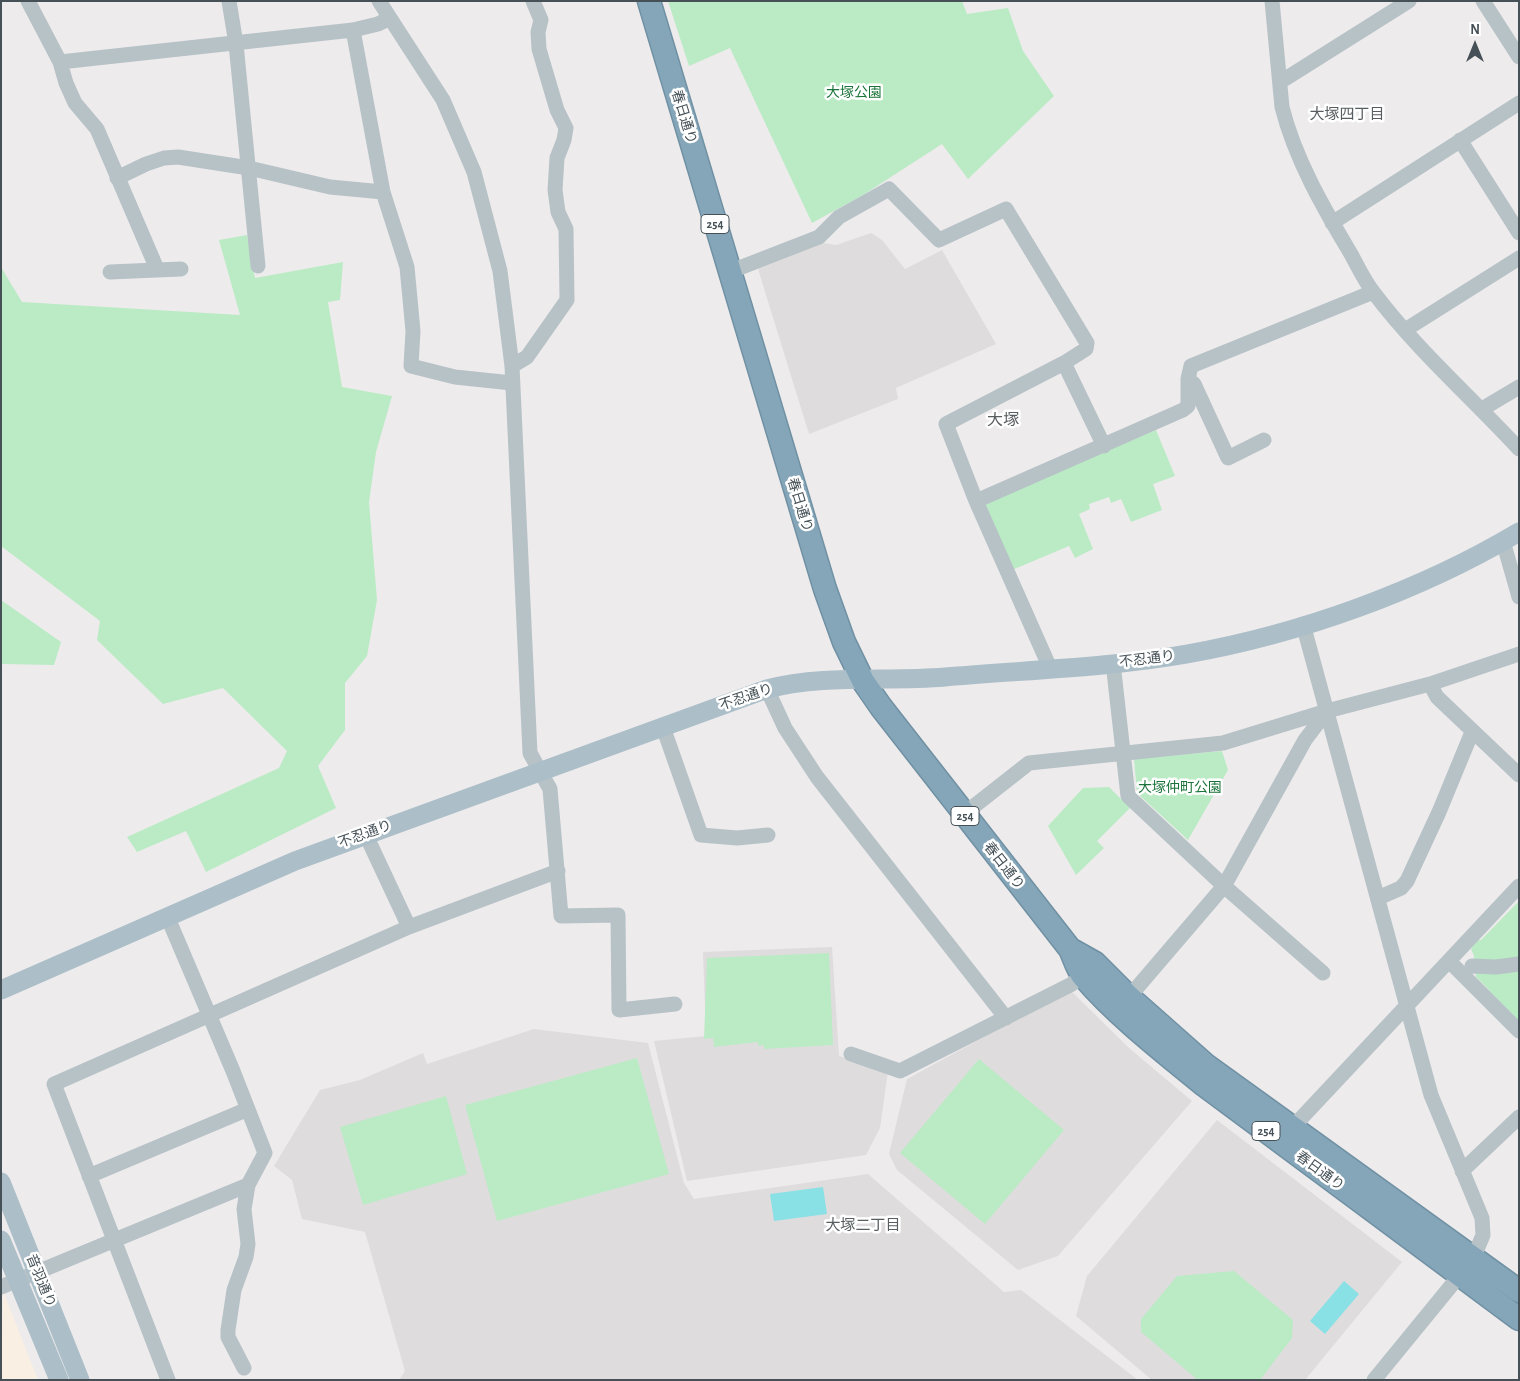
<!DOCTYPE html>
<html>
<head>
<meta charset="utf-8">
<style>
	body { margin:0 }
	#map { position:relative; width:1520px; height:1381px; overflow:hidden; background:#eeebec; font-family:"Alegreya Sans",sans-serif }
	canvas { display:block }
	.frame { position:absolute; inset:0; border:2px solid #455157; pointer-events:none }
	.north { position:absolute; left:1450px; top:20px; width:50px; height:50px; -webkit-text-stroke:4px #fff; paint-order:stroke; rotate:0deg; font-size:14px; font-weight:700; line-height:20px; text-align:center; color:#455157 }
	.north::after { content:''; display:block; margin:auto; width:18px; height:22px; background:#455157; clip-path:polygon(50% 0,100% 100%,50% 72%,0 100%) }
</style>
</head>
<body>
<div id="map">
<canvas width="1520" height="1381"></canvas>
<div class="frame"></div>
<div class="north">N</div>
</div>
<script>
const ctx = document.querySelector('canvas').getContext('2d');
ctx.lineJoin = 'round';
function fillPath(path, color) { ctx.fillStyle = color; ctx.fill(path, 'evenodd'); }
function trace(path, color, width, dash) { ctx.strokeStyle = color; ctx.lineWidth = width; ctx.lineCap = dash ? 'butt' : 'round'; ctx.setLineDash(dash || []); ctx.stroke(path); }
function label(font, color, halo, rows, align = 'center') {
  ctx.font = font + ' "Alegreya Sans","Noto Sans JP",sans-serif'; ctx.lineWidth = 5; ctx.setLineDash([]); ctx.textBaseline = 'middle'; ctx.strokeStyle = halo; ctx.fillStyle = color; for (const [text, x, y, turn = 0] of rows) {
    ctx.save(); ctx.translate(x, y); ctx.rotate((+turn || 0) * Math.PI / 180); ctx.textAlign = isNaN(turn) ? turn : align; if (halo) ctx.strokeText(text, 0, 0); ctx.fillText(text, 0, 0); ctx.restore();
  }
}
fillPath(new Path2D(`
	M3,1291L38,1380H1Z`), '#faefe3');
fillPath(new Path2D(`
	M871,233L882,240L905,269L942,250L996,344L896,388L898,399L809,434L758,269L823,243L836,245Z
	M832,947L839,1056L888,1071L880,1128L866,1155L687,1181L654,1041L706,1036L703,952Z
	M1070,990L1129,1048L1192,1101L1058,1256L1018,1270L897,1170L889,1154L907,1079Z
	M534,1029L648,1043L684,1183L694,1199L868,1174L1004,1292L1021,1290L1138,1380H399L405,1371L365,1232L302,1219L292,1180L274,1166L320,1090L360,1080L423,1053L427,1064Z
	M1217,1120L1402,1262L1305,1380H1152L1076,1316L1087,1276Z`), '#dfdcdd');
fillPath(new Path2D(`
	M668,1H962L967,14L1008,8L1023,51L1054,96L968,179L942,144L863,195L812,223L730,48L689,66Z
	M247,235L255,278L343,262L340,300L328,302L342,387L392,396L376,452L369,502L377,600L367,656L345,683V730L318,766L336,808L206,872L186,831L137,852L127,837L279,768L287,751L223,688L163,704L97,640L100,621L1,546V267L22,302L240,315L219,240Z
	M1156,430L1175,476L1153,484L1162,510L1131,522L1121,499L1111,503L1109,497L1089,504L1090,509L1079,514L1093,549L1075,558L1069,546L1012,570L985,503Z
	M1,600L61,642L54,665L1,664Z
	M1222,751L1228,770L1188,840L1137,793L1134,759Z
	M1109,787L1130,808L1097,841L1104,848L1076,875L1048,826L1083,788Z
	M1519,901V1021C1503,1007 1491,991 1476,977L1474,956L1471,949L1477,940H1481Z
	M829,953L833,1045L764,1049V1045L758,1046V1042L714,1047L713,1038L704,1039L707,958Z
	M637,1058L669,1174L497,1221L465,1105Z
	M979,1059L1064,1130L985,1224L900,1153Z
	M446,1096L467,1174L363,1205L340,1127Z
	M1234,1271L1293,1320L1292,1338L1260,1380H1198L1141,1332V1319L1177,1276Z`), '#baebc5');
fillPath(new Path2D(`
	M823,1187L827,1214L774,1221L770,1194Z
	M1344,1281L1359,1294L1325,1334L1310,1321Z`), '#8ae1e5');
const highway = new Path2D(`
	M649,1L825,589L844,642L863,681L881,707L1070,949C1074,957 1077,969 1083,976C1116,1015 1165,1053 1204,1085L1519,1319
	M1070,949L1095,963L1129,997L1207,1066L1519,1291`);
trace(highway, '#7091a4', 25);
trace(new Path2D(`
	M28,1L60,62L66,83L75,103L97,129L157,269
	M229,1L236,44L258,266
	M379,1L443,100L474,172L500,271L512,366L530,753L550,789L561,916L618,915L619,1010L675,1004
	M1272,1L1282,107C1295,159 1324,209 1351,254C1358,267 1365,282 1374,293C1417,350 1471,397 1519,449
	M1483,1L1519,57
	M353,30L383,192L407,267L413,331L411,366L455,377L512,383
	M60,62L353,30L378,24L390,18
	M1280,79H1285L1409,1
	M1460,140L1519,233
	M117,178L146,164L164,158L178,157L249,168L330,187L383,192
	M1332,223L1519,103
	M110,272L181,269
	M729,272L819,237L839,217L889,189L939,240L1006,209L1087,343L1086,349L1064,363L946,424L976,501L1050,668
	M1405,330L1519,258
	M1064,363L1104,446
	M512,366L527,357L567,300L566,229L558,212L555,190L557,158L564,140L566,128L557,110L539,49L538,32L541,20L533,1
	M1482,409L1519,387
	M1264,440L1228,458L1194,384L1188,379L1191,366L1373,292
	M976,501L1183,410L1188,406V379
	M1503,541L1519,597
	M1303,624L1431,1095L1482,1218L1483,1235L1473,1259L1374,1380
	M1113,663L1128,796L1224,886L1323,973
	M1430,684L1437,697L1519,775
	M767,689L785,728L817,777L1006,1018
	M663,727L701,835L737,838L768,835
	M964,814L1029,763L1223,743L1327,711L1430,684L1519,654
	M365,833L409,927
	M1378,898L1401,888L1407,881L1439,812L1472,732
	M168,918L233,1071L265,1153L248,1185L244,1209L248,1244L246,1257L234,1290L228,1330V1337L244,1368
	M1449,961L1519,1031
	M1472,966L1496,967L1519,964
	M1129,997L1224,886L1305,740L1327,711
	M851,1054L900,1071L1072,984L1082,975
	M1292,1128L1519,886
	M1462,1171L1519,1117
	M89,1176L248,1109
	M1,1287L248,1185
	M168,1380L54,1084L409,927L558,871`), '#b7c2c7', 15);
trace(new Path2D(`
	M1,990L295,861L767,689C824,674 886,682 945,677C1025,670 1108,668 1187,654C1300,634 1420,591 1519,532
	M1,1182L80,1380
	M1,1240L59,1380`), '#acbfc9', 19);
trace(highway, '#85a6b8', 22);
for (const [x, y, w] of [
	[715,224,28],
	[965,816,28],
	[1266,1131,28]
]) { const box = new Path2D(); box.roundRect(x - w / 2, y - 9.5, w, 19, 4); ctx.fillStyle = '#fff'; ctx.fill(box); trace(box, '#455157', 1); }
label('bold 12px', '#455157', null, [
	["254",715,224],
	["254",965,816],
	["254",1266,1131]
]);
label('14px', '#1b7339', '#fff', [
	["大塚公園",854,93],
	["大塚仲町公園",1180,788]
]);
label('14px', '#455157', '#fff', [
	["春日通り",684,117,73],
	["春日通り",800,505,73],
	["不忍通り",1147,659,-7],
	["不忍通り",746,697,-19],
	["不忍通り",365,834,-20],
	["春日通り",1004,866,52],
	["春日通り",1320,1171,36],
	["音羽通り",41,1281,68]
]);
label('15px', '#585d60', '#fff', [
	["大塚四丁目",1347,114],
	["大塚二丁目",863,1225]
]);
label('16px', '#585d60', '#fff', [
	["大塚",1003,420]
]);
</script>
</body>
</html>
